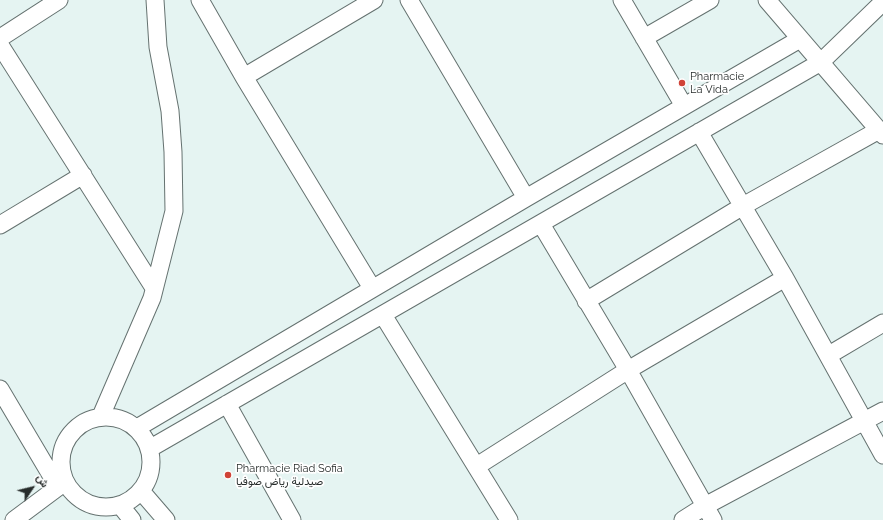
<!DOCTYPE html>
<html>
<head>
<meta charset="utf-8">
<style>
	body { margin:0 }
	#map { position:relative; width:883px; height:520px; overflow:hidden; background:#e5f4f2; font-family:Raleway,Vazirmatn,sans-serif }
	canvas { display:block }
	.north { position:absolute; left:12px; top:468px; width:40px; height:40px; -webkit-text-stroke:3px #fff; paint-order:stroke; rotate:55deg; font-size:11px; font-weight:700; line-height:16px; text-align:center; color:#272c2b }
	.north::after { content:''; display:block; margin:auto; width:14px; height:18px; background:#272c2b; clip-path:polygon(50% 0,100% 100%,50% 72%,0 100%) }
</style>
</head>
<body>
<div id="map">
<canvas width="883" height="520"></canvas>
<div class="north">ش</div>
</div>
<script>
const ctx = document.querySelector('canvas').getContext('2d');
ctx.lineJoin = 'round';
function trace(path, color, width, dash) { ctx.strokeStyle = color; ctx.lineWidth = width; ctx.lineCap = dash ? 'butt' : 'round'; ctx.setLineDash(dash || []); ctx.stroke(path); }
function label(font, color, halo, rows, align = 'center') {
  ctx.font = font + ' Raleway,Vazirmatn,sans-serif'; ctx.lineWidth = 3.5; ctx.setLineDash([]); ctx.textBaseline = 'middle'; ctx.strokeStyle = halo; ctx.fillStyle = color; for (const [text, x, y, turn = 0] of rows) {
    ctx.save(); ctx.translate(x, y); ctx.rotate((+turn || 0) * Math.PI / 180); ctx.textAlign = isNaN(turn) ? turn : align; if (halo) ctx.strokeText(text, 0, 0); ctx.fillText(text, 0, 0); ctx.restore();
  }
}
const minor = new Path2D(`
	M200,0L244,77L372,288
	M409,0L526,198
	M622,0L684,106
	M767,0L883,135
	M0,38L59,0
	M644,38L710,0
	M0,45L154,288
	M244,77L374,0
	M699,132L785,278L883,455
	M541,224L628,370L713,520
	M0,225L83,175
	M586,301L743,206L879,130
	M383,315L509,520
	M829,355L883,323
	M0,389L58,487
	M227,404L292,520
	M101,416L152,298L174,211L173,152L170,111L158,47L155,0
	M61 462a45 45 0 1 1 90 0a45 45 0 1 1-90 0Z
	M137,428L526,198L800,39
	M149,449L821,62L883,2
	M477,466L628,370L785,278
	M141,491L166,520
	M120,505L132,520
	M14,520L65,482
	M683,520L705,506L883,411`);
trace(minor, '#657270', 19);
trace(minor, '#fff', 17);
for (const [x, y, r, color] of [
	[682,83,4,"#d04337"],
	[228,475,4,"#d04337"]
]) { const dot = new Path2D(); dot.arc(x, y, r, 0, 2 * Math.PI); ctx.fillStyle = color; ctx.fill(dot); trace(dot, '#fff', 1.5); }
label('11px', '#272c2b', '#fff', [
	["Pharmacie",690,77],
	["La Vida",690,90],
	["Pharmacie Riad Sofia",236,469],
	["صيدلية رياض صوفيا",236,482]
], 'left');
</script>
</body>
</html>
